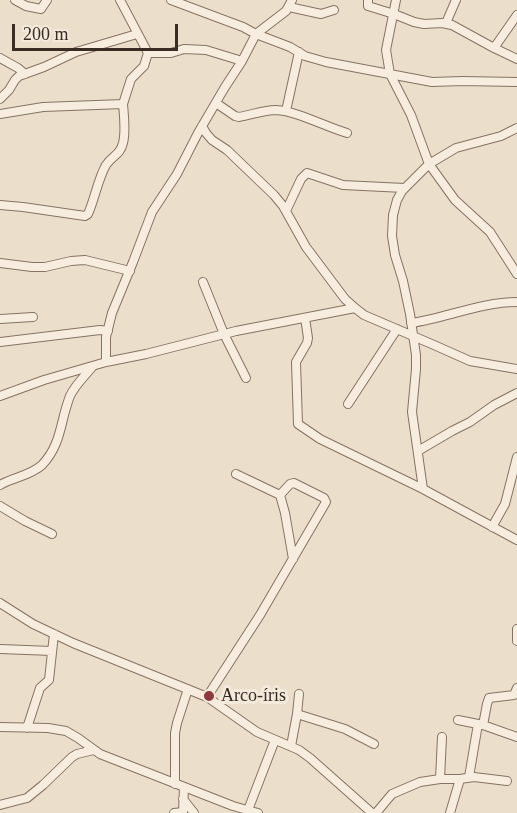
<!DOCTYPE html>
<html>
<head>
<meta charset="utf-8">
<style>
	body { margin:0 }
	#map { position:relative; width:517px; height:813px; overflow:hidden; background:#ebdfcc; font-family:Georgia,serif }
	canvas { display:block }
	.scale { position:absolute; left:12px; top:24px; width:166px; height:27px; box-sizing:border-box; border:3px solid #392c23; border-top:0; padding-left:8px; font-size:18px; line-height:21px; white-space:nowrap; color:#392c23; -webkit-text-stroke:4px #f3eadb; paint-order:stroke }
</style>
</head>
<body>
<div id="map">
<canvas width="517" height="813"></canvas>
<div class="scale">200 m</div>
</div>
<script>
const ctx = document.querySelector('canvas').getContext('2d');
ctx.lineJoin = 'round';
function trace(path, color, width, dash) { ctx.strokeStyle = color; ctx.lineWidth = width; ctx.lineCap = dash ? 'butt' : 'round'; ctx.setLineDash(dash || []); ctx.stroke(path); }
function label(font, color, halo, rows, align = 'center') {
  ctx.font = font + ' Georgia,serif'; ctx.lineWidth = 6; ctx.setLineDash([]); ctx.textBaseline = 'middle'; ctx.strokeStyle = halo; ctx.fillStyle = color; for (const [text, x, y, turn = 0] of rows) {
    ctx.save(); ctx.translate(x, y); ctx.rotate((+turn || 0) * Math.PI / 180); ctx.textAlign = isNaN(turn) ? turn : align; if (halo) ctx.strokeText(text, 0, 0); ctx.fillText(text, 0, 0); ctx.restore();
  }
}
const minor = new Path2D(`
	M15,0L26,6L41,9L47,0
	M120,0L148,53H171L184,49L206,50L242,61
	M171,0L243,27L256,34L290,47L305,56L326,62L432,82L462,81L517,82
	M368,0V6L394,14L414,22L424,24L442,23L452,25L494,48L517,59
	M396,0L386,50L390,74L411,115L429,164L455,200L490,232L517,274
	M289,7L321,14L334,10
	M446,23L456,0
	M494,48L517,15
	M0,58L18,68L25,74
	M0,99L9,90L15,80L19,76L44,67L76,52L137,34
	M216,103L235,116L239,117C251,115 264,110 276,110C297,111 326,127 347,133
	M286,111L299,52
	M0,114L43,107L123,104L131,79L144,66L148,53
	M202,126L206,133L212,140L227,150L274,195L283,206L306,247L345,299L355,308L364,315L434,345L470,361L517,369
	M0,205L23,207L85,216L88,214C95,198 98,179 106,165C113,155 120,155 123,143C126,131 124,116 123,104
	M286,211L301,179L307,173L343,185L404,188
	M0,263L32,267H45L71,261L85,260L130,271
	M203,282L224,334L246,378
	M305,318L308,338L307,343L296,362L298,424L320,439L423,489L517,540
	M0,319L33,317
	M411,323C446,318 481,302 517,302
	M0,342L100,330L108,331
	M106,362V337L112,313L133,262L152,212L177,174L198,133L225,87L242,61L256,34L286,11L292,0
	M0,396L44,380L106,362L146,354L236,331L355,308
	M348,404L397,329
	M418,451L452,431L470,422L494,405L517,393
	M0,485C13,477 30,476 42,465C62,444 60,421 70,396C75,385 85,376 93,366
	M423,489L412,412L416,369V355L410,314L403,281L395,255L392,236L393,215L397,200L402,191L429,164L456,148L501,136L517,128
	M280,495L285,513L293,559
	M0,506L25,521L52,534
	M492,527L505,504L517,457
	M0,603L33,624L73,643L207,697L257,732L299,750L310,758L372,813
	M517,629V641
	M0,649L52,651
	M207,697L260,615L326,502L324,498L294,483L290,484L280,495L236,474
	M297,714L345,729L374,744
	M458,720L483,725L517,737
	M483,725L487,704L489,698L514,695L517,688
	M0,727L48,728L66,731L78,738L100,754L233,806L258,813
	M27,728L40,688L49,680L54,634
	M291,746L297,714L299,694
	M469,777L478,724
	M440,779L442,737
	M175,784V733L177,723L188,689
	M183,799L194,813
	M0,805L27,798L43,785L72,757L77,754L94,750
	M248,810L275,740
	M174,813L183,812
	M183,813L184,787
	M376,813L392,794L420,782L440,779H460L474,777L507,781
	M450,813L460,779`);
trace(minor, '#867262', 10);
trace(minor, '#f6eddf', 8);
for (const [x, y, r, color] of [
	[209,696,6,"#8f3840"]
]) { const dot = new Path2D(); dot.arc(x, y, r, 0, 2 * Math.PI); ctx.fillStyle = color; ctx.fill(dot); trace(dot, '#f3eadb', 2); }
label('18px', '#392c23', '#f3eadb', [
	["Arco-íris",221,696]
], 'left');
</script>
</body>
</html>
